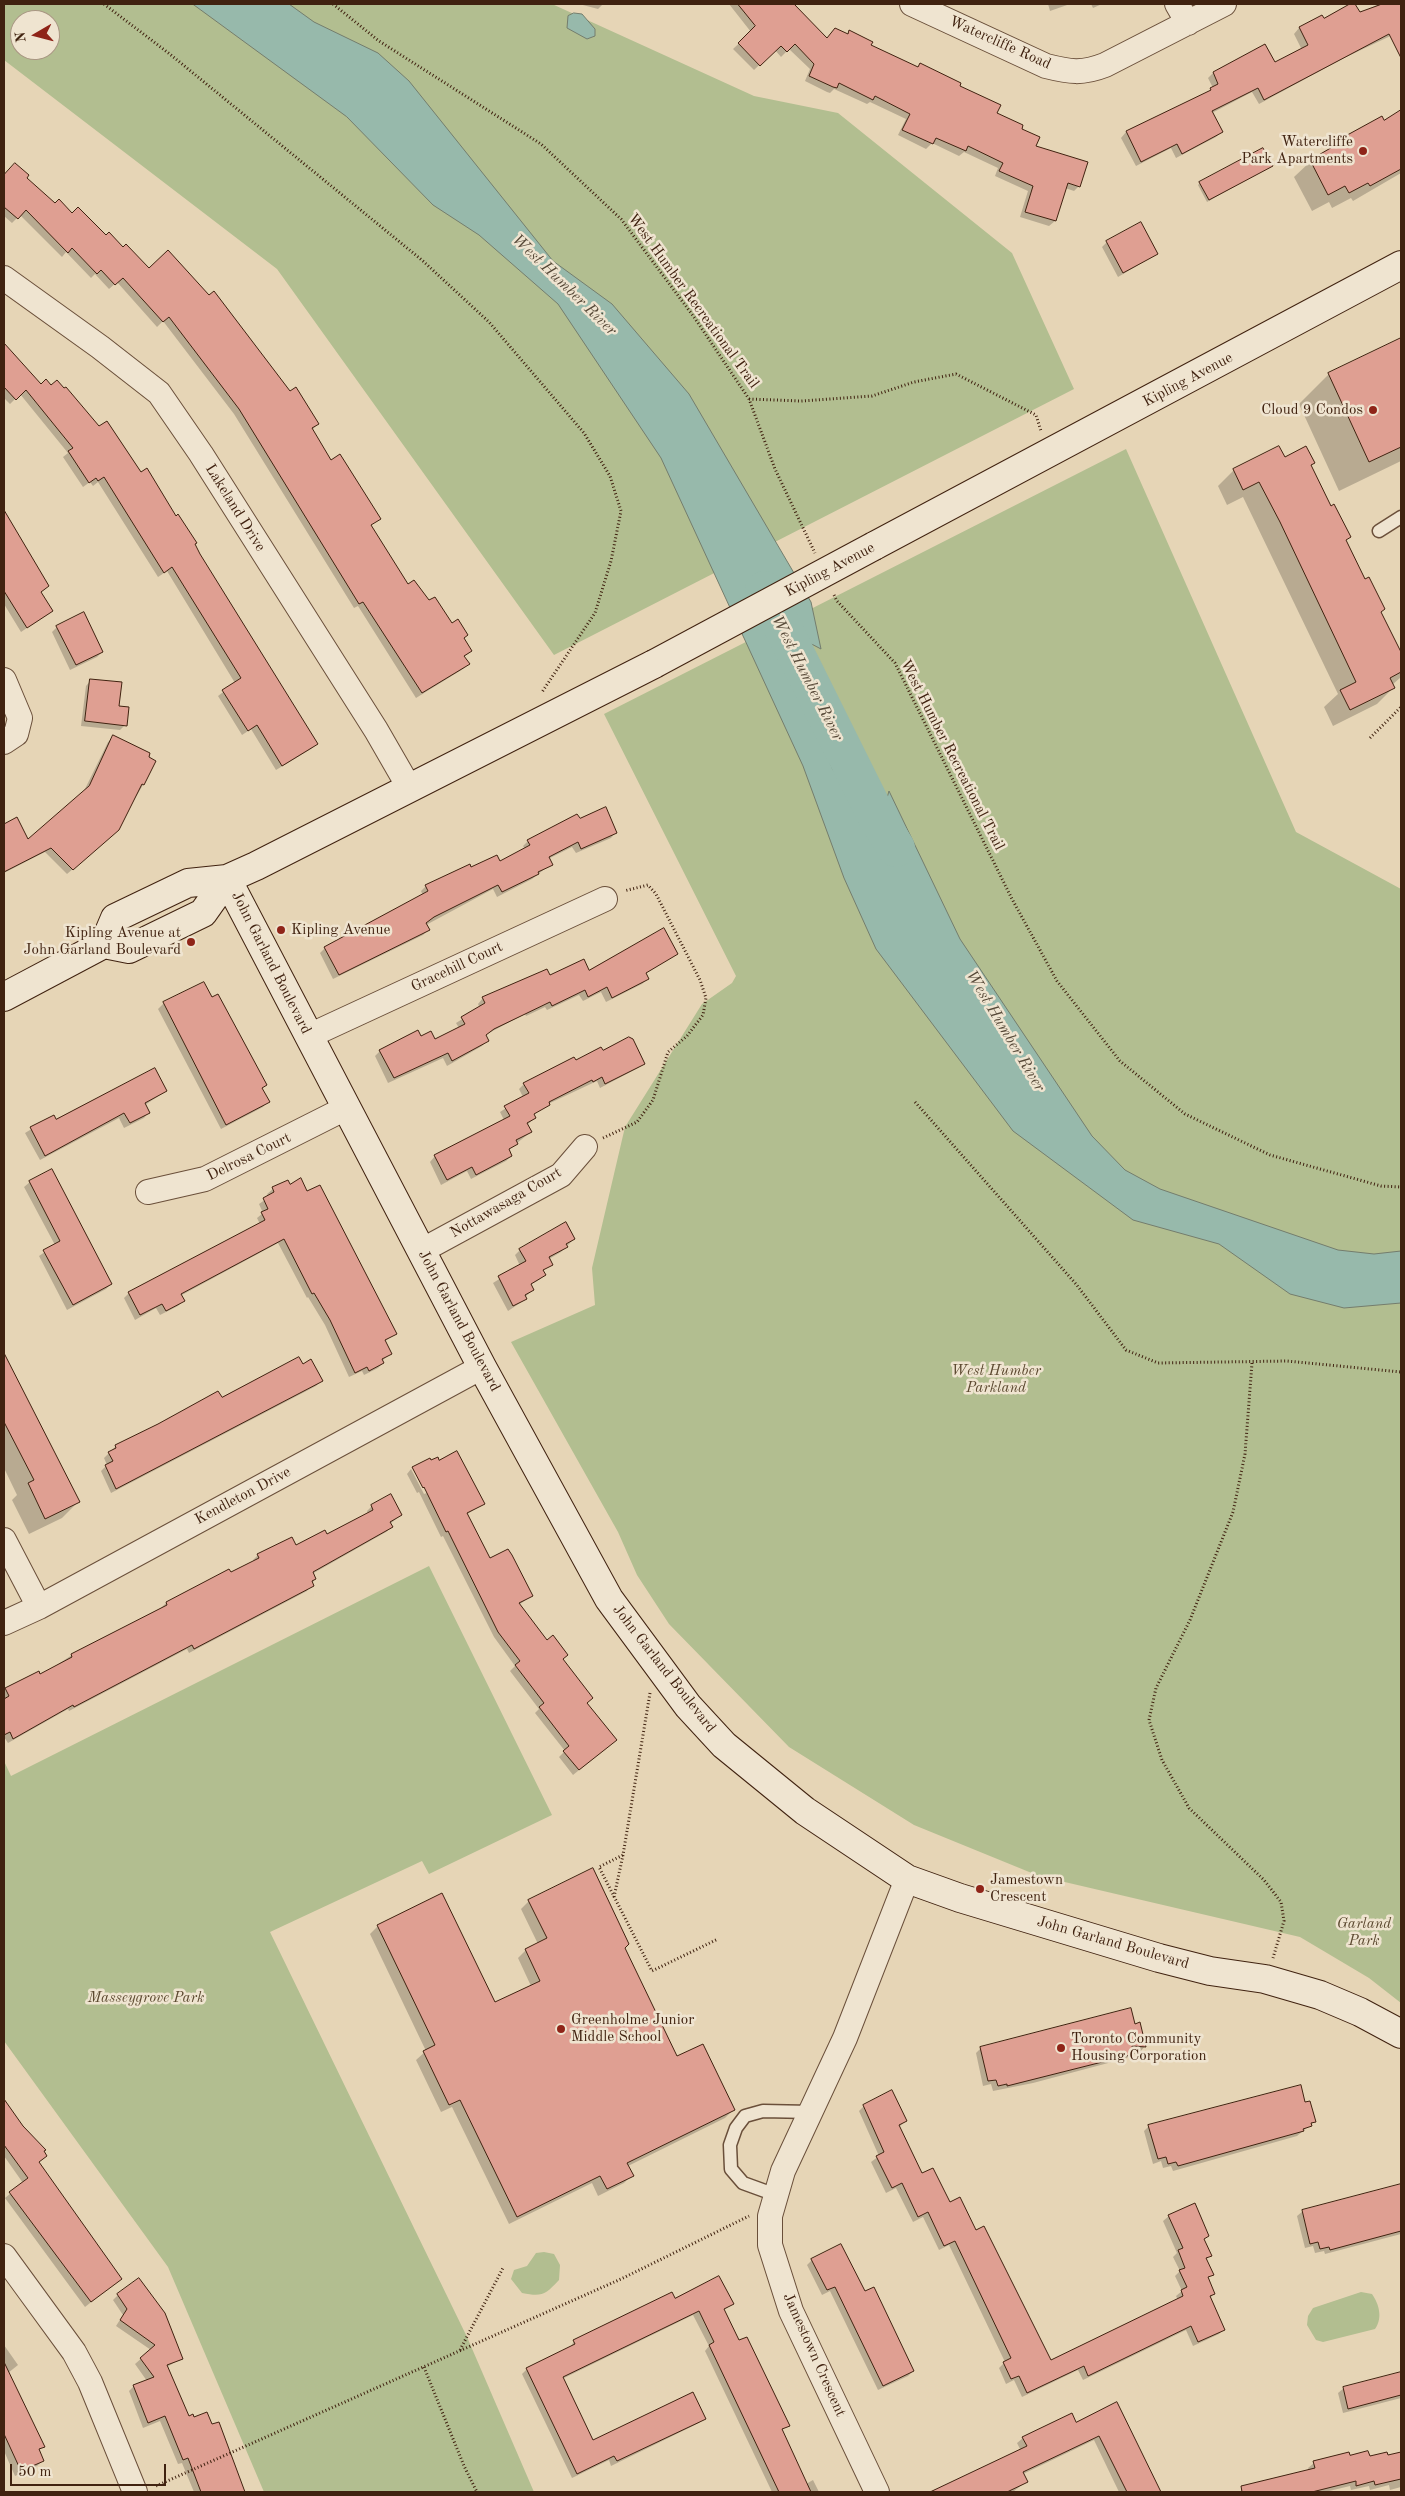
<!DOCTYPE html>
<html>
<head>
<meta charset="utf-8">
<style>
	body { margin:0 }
	#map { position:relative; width:1405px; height:2496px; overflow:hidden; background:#e6d5b6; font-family:"Old Standard TT",serif }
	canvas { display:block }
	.frame { position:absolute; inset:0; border:5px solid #402210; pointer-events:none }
	.north { position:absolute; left:10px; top:10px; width:50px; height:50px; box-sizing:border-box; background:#efe4d0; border:1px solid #a99683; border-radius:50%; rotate:262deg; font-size:14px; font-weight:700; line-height:20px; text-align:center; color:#402210 }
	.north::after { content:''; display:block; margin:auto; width:18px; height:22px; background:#8f2418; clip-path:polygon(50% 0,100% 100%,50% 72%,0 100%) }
	.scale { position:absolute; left:10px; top:2464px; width:156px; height:22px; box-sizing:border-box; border:2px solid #402210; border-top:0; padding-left:6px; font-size:15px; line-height:18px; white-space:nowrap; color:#402210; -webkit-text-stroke:4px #efe4d0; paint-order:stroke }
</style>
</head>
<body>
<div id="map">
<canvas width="1405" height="2496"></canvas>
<div class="frame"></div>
<div class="north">N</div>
<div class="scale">50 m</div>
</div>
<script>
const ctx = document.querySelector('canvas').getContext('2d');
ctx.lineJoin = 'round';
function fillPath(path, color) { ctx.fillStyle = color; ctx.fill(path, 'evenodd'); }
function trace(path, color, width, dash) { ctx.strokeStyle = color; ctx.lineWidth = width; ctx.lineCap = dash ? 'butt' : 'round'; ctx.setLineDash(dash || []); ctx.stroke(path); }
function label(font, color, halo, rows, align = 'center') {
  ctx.font = font + ' "Old Standard TT",serif'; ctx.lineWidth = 5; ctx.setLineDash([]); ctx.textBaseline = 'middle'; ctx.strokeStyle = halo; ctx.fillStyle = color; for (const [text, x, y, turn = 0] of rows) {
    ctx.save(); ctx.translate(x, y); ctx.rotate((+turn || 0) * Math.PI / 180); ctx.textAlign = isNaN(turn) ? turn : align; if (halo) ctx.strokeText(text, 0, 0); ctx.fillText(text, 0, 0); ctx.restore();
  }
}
fillPath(new Path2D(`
	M4,4H552L754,96L838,113L1012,253L1074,389L554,655L277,269L4,60ZM20,20H50V50H20Z
	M1126,449L1296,832L1401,889V2003L1369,1978L1300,1937L1039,1876L914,1825L789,1747L669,1624L637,1575L618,1532L511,1342L595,1305L592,1268L625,1127L702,1004L732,983L736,976L604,714Z
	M429,1566L552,1815L429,1874L422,1861L270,1932L467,2337L534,2492H264L168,2267L4,2041V1761L11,1776Z
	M544,2252L554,2254L560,2265L559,2280C545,2295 542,2297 522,2293L511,2279L514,2270L527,2266L536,2253Z
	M1361,2292L1372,2294C1379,2304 1383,2318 1375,2329L1323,2342L1316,2340L1307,2325L1308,2316L1313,2308Z`), '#b2be90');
const water = new Path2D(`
	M193,4H289L314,22L378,53L409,81L553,261L612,304L689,394L811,602L821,649L787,631L789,661L833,770L864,803L885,805L889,791L960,939L1092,1136L1125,1170L1160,1189L1338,1250L1374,1254L1401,1251V1303L1344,1308L1290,1294L1219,1244L1133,1220L1013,1131L876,949L844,878L803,766L661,458L558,304L479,235L433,205L347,117Z
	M574,13L582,14L595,29V36L587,39L567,28L568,16Z`);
fillPath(water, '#97b9ab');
trace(water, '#747d6d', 1);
fillPath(new Path2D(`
	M579,4H603L598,9Z
	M729,4H792L826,39L847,35L850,32L869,45L917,68L920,64L958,87L1020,129L1034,147L1079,186L1074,191L1065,188L1055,221L1049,226L1020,217L1028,191L995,176L998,168L964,152L959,156L932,143L926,149L898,135L906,119L870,102L867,104L834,89L830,93L827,92L805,81L810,69L789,49L781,57L775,50L754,70L733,49L751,32Z
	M1048,4H1070L1050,11Z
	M1091,4H1102L1093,8Z
	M1353,4L1359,14L1379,4H1401V31L1344,58L1259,104L1252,92L1212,113L1222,132L1216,137L1176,158L1171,148L1136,166L1121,138L1126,132L1206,94L1213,88L1208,78L1213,73L1265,46L1275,64L1302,50L1294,34L1299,28L1322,17L1323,20Z
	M1401,112V173L1353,201L1351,198L1332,208L1329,202L1312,211L1294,177L1311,161L1331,149L1340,140L1381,118L1383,122Z
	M15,165L25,178L55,205L123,249L149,269L290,392L318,424L312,430L331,461L379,518L370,526L407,585L429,602L463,638L471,651L464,657L468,664L463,669L416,698L358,606L354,608L234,414L163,321L157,327L117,282L109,289L95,274L91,278L66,252L62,257L20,215L12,223L4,216V177Z
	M1271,166L1207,202L1198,185L1200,183Z
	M1107,242L1157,254L1118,277L1102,247Z
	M1401,339V461L1339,491L1299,404L1329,374Z
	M4,346L41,385L140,474L176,518L316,744L311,749L276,770L251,729L242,735L218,696L235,683L167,571L158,577L98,482L93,486L90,482L83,487L63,457L68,453L20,394L10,404L4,398Z
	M1285,459L1314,463L1310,467L1401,653V677L1392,685L1393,688L1377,704L1333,726L1324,707L1338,694L1243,497L1227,505L1218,486L1234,470Z
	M4,513L48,586L40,593L52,611L21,632L4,604Z
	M57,627L102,652L97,657L70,670L52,632Z
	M91,680L118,707L125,725L120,730L81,726L86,686Z
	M114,737L143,785L113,835L67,874L45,852L4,873V825L16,819L28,841L84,791L108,742Z
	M579,820L616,832L611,838L576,853L572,847L548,859L551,864L532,879L497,897L493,889L426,925L428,930L423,935L333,979L320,953L325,948L423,896L421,891L426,886L471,869L499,863L525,849L523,846L528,841Z
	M676,954L645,974L648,979L642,984L606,1002L601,992L583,1001L579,995L547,1010L545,1007L526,1016L525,1014L487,1034L485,1036L487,1041L482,1046L447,1066L443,1058L388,1083L375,1056L380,1051L420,1037L434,1041L459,1028L456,1023L480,1008L478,1004L483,998L550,977Z
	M203,983L268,1101L263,1107L221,1129L158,1009L164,1003Z
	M602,1052L643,1063L638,1068L600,1088L597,1081L548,1104L533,1115L535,1118L527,1125L531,1132L508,1150L511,1156L506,1161L471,1179L467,1171L441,1185L430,1162L435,1156L504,1120L500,1112L523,1097L519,1089L524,1084Z
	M166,1091L145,1105L149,1112L144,1118L124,1128L119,1118L40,1160L25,1133L53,1116L56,1120Z
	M30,1182L111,1284L106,1289L67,1310L39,1256L55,1245L24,1187Z
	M289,1186L307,1193L395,1334L384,1342L390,1354L382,1361L383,1363L378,1368L364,1375L362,1371L349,1377L325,1325L308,1297L307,1298L278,1243L180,1296L183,1301L178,1306L160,1315L156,1308L135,1320L124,1298L129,1293L260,1224L257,1218L263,1213L259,1204L269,1197L267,1194L273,1189Z
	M574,1239L561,1252L549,1259L551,1264L543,1271L544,1275L539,1280L530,1285L533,1290L525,1297L526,1299L508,1311L493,1283L520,1266L515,1255L520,1250Z
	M302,1366L321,1381L316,1386L111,1493L101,1471L107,1465L104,1458L116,1446Z
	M13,1373L78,1502L62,1518L29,1534L12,1500L17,1495L4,1468V1377Z
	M430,1459L483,1504L466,1515L490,1560L531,1596L519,1605L561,1660L610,1745L573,1775L559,1757L565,1751L535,1713L539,1709L510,1671L515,1666L494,1637L443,1536L441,1537L419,1492L417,1493L407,1474L411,1469L424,1494L427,1493L412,1468Z
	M372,1506L401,1515L390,1524L392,1527L386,1532L312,1574L315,1579L307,1591L189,1653L187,1649L69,1711L68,1709L8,1743L4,1737V1691L6,1689L40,1676L72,1655L161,1608L166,1603L254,1562L253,1560L258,1555L295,1547L326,1535L368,1514L367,1511Z
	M529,1901L623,1948L677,2058L733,2110L725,2118L628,2166L632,2175L624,2183L598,2196L592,2183L509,2224L452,2107L441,2112L416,2060L426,2051L370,1934L378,1926L495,2004L531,1986L518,1958L526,1950L538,1944L521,1909Z
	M1134,2025L1145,2046L1140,2052L1132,2051L1127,2058L1033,2083L993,2091L991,2084L983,2086L976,2053L981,2048Z
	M4,2101L22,2127L38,2163L120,2279L85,2307L5,2198L23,2183L4,2156Z
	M1304,2103L1314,2122L1297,2136L1173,2171L1171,2166L1163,2168L1161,2161L1153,2164L1144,2131L1149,2126Z
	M864,2106L906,2121L899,2127L922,2175L975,2232L1050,2362L1178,2300L1176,2296L1182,2291L1175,2276L1180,2271L1173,2257L1177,2253L1163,2221L1169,2216L1208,2236L1203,2240L1210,2255L1206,2260L1212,2274L1207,2279L1214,2294L1210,2298L1224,2329L1219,2334L1193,2346L1186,2330L1083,2380L1078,2370L1022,2397L1014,2380L1006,2384L999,2368L1005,2362L949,2245L939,2250L923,2217L913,2222L896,2188L886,2193L871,2162L879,2156L859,2111Z
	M1401,2185V2234L1325,2254L1324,2251L1315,2253L1313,2246L1305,2248L1297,2216L1303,2211Z
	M812,2260L865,2292L913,2371L908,2376L878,2390L830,2291L822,2295L807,2265Z
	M118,2295L182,2358L167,2367L188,2417L212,2426L218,2423L244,2492H194L182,2463L178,2464L160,2421L143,2428L129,2391L134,2386L147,2381L135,2364L151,2350L116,2326L123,2315L113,2300Z
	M674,2300L732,2304L723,2311L738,2342L788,2425L781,2431L806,2484L813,2480L819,2492H772L705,2351L709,2346L693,2315L562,2379L592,2442L704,2418L699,2423L611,2466L609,2460L572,2478L522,2374L527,2369L570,2348L574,2341Z
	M4,2345L18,2365L8,2373L43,2446L38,2451L43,2460L37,2466L15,2476L4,2451Z
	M1401,2373V2398L1343,2413L1338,2393L1344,2388Z
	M1117,2404L1159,2492H1119L1094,2440L1023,2474L1026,2482L1014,2491L1015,2492H942L1021,2451L1017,2443L1023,2438L1076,2423Z
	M1401,2453V2487L1390,2490L1389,2485L1370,2490L1369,2486L1351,2490L1350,2486L1325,2492H1265L1263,2486L1309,2471L1308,2468L1314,2463L1349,2457H1387Z`), '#0003');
trace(new Path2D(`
	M764,590L877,817L896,848`), '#97b9ab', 38);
const building = new Path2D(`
	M738,4H794L827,38L835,28L848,34L849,30L873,42L871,45L918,67L920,63L961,83L960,86L1001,105L997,113L1023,125L1022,129L1040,137L1036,146L1088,162L1080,187L1068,183L1056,221L1025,212L1033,186L999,171L1003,163L968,146L966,151L936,138L933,144L902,130L910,114L875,96L873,100L839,83L837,88L833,87L809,76L814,64L795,44L787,52L781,46L760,66L738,43L755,26Z
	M1350,4H1355L1360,12L1382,4H1401V58L1389,34L1264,100L1258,88L1212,111L1223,132L1182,154L1177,144L1141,162L1126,131L1211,90L1210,88L1218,84L1213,72L1265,44L1275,62L1308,45L1299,27L1322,15L1324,18Z
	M1401,110V169L1370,186L1368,183L1349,193L1345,186L1328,195L1310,160L1341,142L1340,139L1382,116L1384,120Z
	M1263,148L1273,166L1209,200L1199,182Z
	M15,163L29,175L27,178L55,203L59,199L72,213L78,207L106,235L109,232L123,247L126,244L149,268L168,250L209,295L214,291L290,391L296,387L319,424L312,428L331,460L340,454L381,519L371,525L408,584L414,580L429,600L435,597L452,623L458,619L468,635L464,638L472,651L464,656L470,664L422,693L363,602L359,604L239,409L169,317L163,322L123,278L115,285L101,270L97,274L72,248L68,253L26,210L18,219L4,207V175Z
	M1141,222L1158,254L1123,273L1106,241Z
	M1401,338V447L1369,462L1328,373Z
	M4,343L41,384L46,379L51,385L57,380L64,388L66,387L99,426L107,421L141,472L147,468L176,516L178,514L197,543L195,544L200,554L318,744L282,766L257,725L248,731L222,690L241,678L172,567L164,573L104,477L98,481L96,478L89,483L68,451L73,448L26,390L16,400L4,387Z
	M1279,446L1285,457L1306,446L1315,463L1311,465L1331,506L1334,504L1351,537L1346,540L1365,579L1369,577L1385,609L1381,612L1401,652V672L1390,678L1395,688L1350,710L1340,690L1356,682L1280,522L1259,482L1243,490L1233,469Z
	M4,510L49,586L41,592L53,611L27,628L4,591Z
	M84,612L103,652L76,665L56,626Z
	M90,679L122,682L119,706L129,707L127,726L85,721Z
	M113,735L150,753L149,757L156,761L144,785L142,784L119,830L73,870L51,848L4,872V824L17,817L28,839L89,786Z
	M606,807L617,833L581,849L578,842L549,857L553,865L538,872L539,874L502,892L498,885L434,917L426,923L430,930L339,975L324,947L428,891L425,885L470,864L471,867L497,855L500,861L530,845L527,840L577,814L580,818Z
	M664,928L678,954L646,973L649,979L612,998L607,987L588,997L585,990L552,1006L550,1002L494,1029L486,1035L489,1041L452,1061L448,1053L394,1078L379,1050L418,1030L421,1036L431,1031L435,1039L465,1024L461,1017L485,1003L482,997L547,969L550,975L584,959L589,970Z
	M204,982L212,997L218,994L267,1085L262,1088L270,1102L226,1125L163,1002Z
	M629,1037L633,1039L645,1064L605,1084L602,1077L593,1082L592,1080L549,1102L550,1105L534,1114L536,1118L527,1123L532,1132L516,1140L518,1144L509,1149L512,1156L476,1175L472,1167L447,1180L434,1155L510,1116L504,1106L529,1093L523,1083L574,1057L576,1060L601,1047L603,1050Z
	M155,1068L167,1091L145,1103L150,1113L130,1123L124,1113L45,1156L30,1127L54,1115L56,1119Z
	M52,1169L112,1284L73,1305L43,1250L60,1241L29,1181Z
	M301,1178L307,1191L320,1185L397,1334L385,1340L392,1354L382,1359L384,1363L369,1371L367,1367L355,1373L330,1320L314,1293L312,1294L284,1239L181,1294L185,1301L166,1311L162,1304L140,1315L128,1292L265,1220L261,1212L268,1209L263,1198L274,1192L272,1187L288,1180L290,1184Z
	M566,1222L575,1239L566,1244L568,1247L549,1257L553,1265L543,1270L546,1275L531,1284L534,1290L525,1295L527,1299L513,1306L498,1276L526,1261L519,1249Z
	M4,1353L80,1502L45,1519L28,1483L34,1480L4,1422Z
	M299,1357L303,1364L311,1359L323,1381L116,1489L105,1465L113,1461L108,1452L116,1448L115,1445L158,1424L218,1391L222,1397Z
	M457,1451L485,1504L467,1513L490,1558L508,1549L512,1555L533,1596L519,1603L547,1640L553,1635L568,1655L563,1659L593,1698L587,1703L617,1740L579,1770L563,1751L569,1746L539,1707L544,1703L515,1665L520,1661L498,1632L448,1531L446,1532L424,1487L423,1488L412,1467L430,1458L431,1460L438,1457L439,1460Z
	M391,1494L402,1515L390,1522L393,1527L313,1572L316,1579L312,1581L314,1586L194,1649L192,1645L74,1707L73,1705L13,1739L10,1732L4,1735V1699L9,1696L5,1688L39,1671L40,1674L72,1657L71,1654L167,1605L166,1602L229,1569L231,1572L259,1558L257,1554L292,1537L296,1545L325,1530L327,1534L373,1510L371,1505Z
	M593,1868L629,1944L625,1948L677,2056L703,2044L735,2110L627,2163L634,2176L607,2189L600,2176L517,2217L460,2100L449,2105L423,2051L435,2045L377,1925L442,1893L495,2002L540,1981L525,1949L547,1938L528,1900Z
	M1131,2008L1135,2024L1140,2022L1146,2047L1132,2046L1134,2054L1007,2086V2084L998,2086L996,2080L988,2081L980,2047Z
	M1301,2085L1305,2102L1310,2101L1316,2122L1311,2123L1312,2126L1303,2129L1304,2131L1178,2166L1176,2162L1168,2164L1166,2157L1158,2159L1148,2125Z
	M892,2090L907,2121L899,2125L922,2173L933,2168L950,2202L960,2197L976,2230L984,2226L1051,2360L1183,2296L1181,2290L1187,2287L1179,2270L1185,2268L1178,2250L1183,2248L1168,2215L1195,2203L1209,2236L1204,2239L1212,2256L1206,2258L1214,2275L1208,2277L1215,2294L1210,2296L1225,2330L1198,2342L1191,2326L1088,2376L1084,2366L1027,2393L1019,2376L1011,2379L1003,2362L1011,2358L955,2241L944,2246L928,2212L918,2217L902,2183L892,2188L876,2156L884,2152L863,2105Z
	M4,2099L23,2126L46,2150L44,2151L47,2156L39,2162L122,2279L91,2302L9,2192L28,2178L4,2145Z
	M1401,2184V2231L1330,2250L1329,2247L1320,2249L1318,2242L1310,2244L1302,2210Z
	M841,2244L865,2291L874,2287L914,2371L883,2386L835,2287L827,2290L811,2259Z
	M719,2276L734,2304L724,2309L739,2340L747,2337L790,2426L782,2429L811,2492H779L709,2345L714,2342L699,2311L563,2377L593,2440L693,2392L706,2419L617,2461L614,2456L577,2474L526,2368L575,2344L573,2340L672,2292L675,2298Z
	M139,2278L165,2313L183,2359L167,2365L189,2416L193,2414L194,2417L207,2412L212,2424L219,2422L245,2492H201L188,2458L183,2460L165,2416L148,2423L133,2385L154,2377L140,2358L155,2345L120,2320L127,2309L117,2294Z
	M4,2362L45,2447L39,2449L44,2461L21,2471L4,2434Z
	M1401,2372V2395L1348,2409L1343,2387Z
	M1117,2402L1161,2492H1127L1099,2436L1023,2472L1028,2482L1007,2492H930L1027,2446L1022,2437L1072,2413L1076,2422Z
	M1368,2451L1370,2456L1387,2452L1388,2455L1401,2452V2479L1375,2485L1374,2481L1356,2486V2481L1312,2492H1242L1241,2486L1315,2468L1313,2461L1349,2452L1350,2455Z`);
fillPath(building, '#df9f92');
trace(building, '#402210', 1);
const lane = new Path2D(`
	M1379,531L1401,517
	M776,2195L743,2183L731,2169L730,2145L736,2128L745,2116L763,2111L811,2112`);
const street = new Path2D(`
	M912,4L1046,66C1070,72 1082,74 1105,65L1224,4
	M1177,4L1188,23
	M4,278L100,347L159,393L201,454L376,730L410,789
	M4,680L20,718L16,734L4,742
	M309,1036L605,899
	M148,1192L205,1179L346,1108
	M421,1251L561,1175L585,1147
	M4,1540L39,1607
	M4,1623L39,1607L482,1367
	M4,2256L74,2352L90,2382L135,2492
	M877,2492L791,2311L770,2245V2216L783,2171L845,2038L907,1879`);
const secondary = new Path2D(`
	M874,546L1401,265
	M227,879L482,1367L609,1599L688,1706L724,1745L805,1811L907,1879L960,1898L1159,1958L1210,1971L1265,1979L1320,1995L1360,2012L1401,2034
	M104,944L129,949L203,913L227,879
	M4,997L104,944L115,918L188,883L227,879L256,866L654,664`);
trace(lane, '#6a4f3a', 15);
trace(street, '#6a4f3a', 26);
trace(secondary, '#402210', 30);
trace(new Path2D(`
	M104,4L171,55L423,261L489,322L584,433L610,476L621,511L611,561L595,613L542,692
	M333,4L379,41L541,144L621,219L694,317L749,399L775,469L815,553
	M749,399L801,401L872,396L914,382L956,374L1036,415L1041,431
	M834,595L837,601L895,663L1012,899L1057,981L1120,1061L1185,1114L1270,1155L1381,1186L1401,1187
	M1370,738L1401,707
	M915,1102L1076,1284L1126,1350L1158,1363L1287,1361L1401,1372
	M603,1138L637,1122L653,1100L668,1052L687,1036L703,1015L706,998L700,980L656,894L648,885L624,891
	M1252,1363L1245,1454L1233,1512L1190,1620L1156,1688L1149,1720L1162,1760L1189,1808L1264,1880L1281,1902L1284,1921L1273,1958
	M650,1693L623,1855L599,1867L652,1971L718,1939
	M614,1897L623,1855
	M460,2350L503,2268
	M424,2367L464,2466L477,2492
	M156,2486L621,2279L749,2216`), '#402210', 3, [1, 2.5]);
trace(lane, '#efe4d0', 12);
trace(street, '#efe4d0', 24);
trace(secondary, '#efe4d0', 28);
const secondaryBridge = new Path2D(`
	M654,664L874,546`);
trace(secondaryBridge, '#402210', 30, []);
trace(secondaryBridge, '#efe4d0', 28);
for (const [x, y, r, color] of [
	[1363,151,5,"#8f2418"],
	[1373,410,5,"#8f2418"],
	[281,930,5,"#8f2418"],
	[191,942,5,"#8f2418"],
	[980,1889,5,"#8f2418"],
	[561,2029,5,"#8f2418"],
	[1061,2048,5,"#8f2418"]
]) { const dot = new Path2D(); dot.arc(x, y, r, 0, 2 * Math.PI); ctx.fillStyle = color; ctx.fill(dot); trace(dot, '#efe4d0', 2); }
label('15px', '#402210', '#efe4d0', [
	["Watercliffe Road",1000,43,24],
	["West Humber Recreational Trail",693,301,54],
	["Kipling Avenue",1188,380,-28],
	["Lakeland Drive",235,508,58],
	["Kipling Avenue",830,570,-28],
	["West Humber Recreational Trail",952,755,63],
	["John Garland Boulevard",271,963,63],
	["Gracehill Court",457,967,-25],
	["Delrosa Court",249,1157,-26],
	["Nottawasaga Court",506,1203,-30],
	["John Garland Boulevard",459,1321,62],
	["Kendleton Drive",243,1496,-28],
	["John Garland Boulevard",664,1669,52],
	["John Garland Boulevard",1113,1943,16],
	["Jamestown Crescent",814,2355,66]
]);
label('15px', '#402210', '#efe4d0', [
	["Watercliffe",1353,142,"right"],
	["Park Apartments",1353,159,"right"],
	["Cloud 9 Condos",1363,410,"right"],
	["Kipling Avenue",291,930],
	["Kipling Avenue at",181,933,"right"],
	["John Garland Boulevard",181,950,"right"],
	["Jamestown",990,1880],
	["Crescent",990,1897],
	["Greenholme Junior",571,2020],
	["Middle School",571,2037],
	["Toronto Community",1071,2039],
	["Housing Corporation",1071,2056]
], 'left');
label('italic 15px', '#5c4930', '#efe4d0', [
	["West Humber",996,1371],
	["Parkland",996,1388],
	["Garland",1364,1924],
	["Park",1364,1941],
	["Masseygrove Park",146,1998]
]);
label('italic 16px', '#564837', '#efe4d0', [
	["West Humber River",564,285,44],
	["West Humber River",807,678,63],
	["West Humber River",1005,1031,59]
]);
</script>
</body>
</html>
